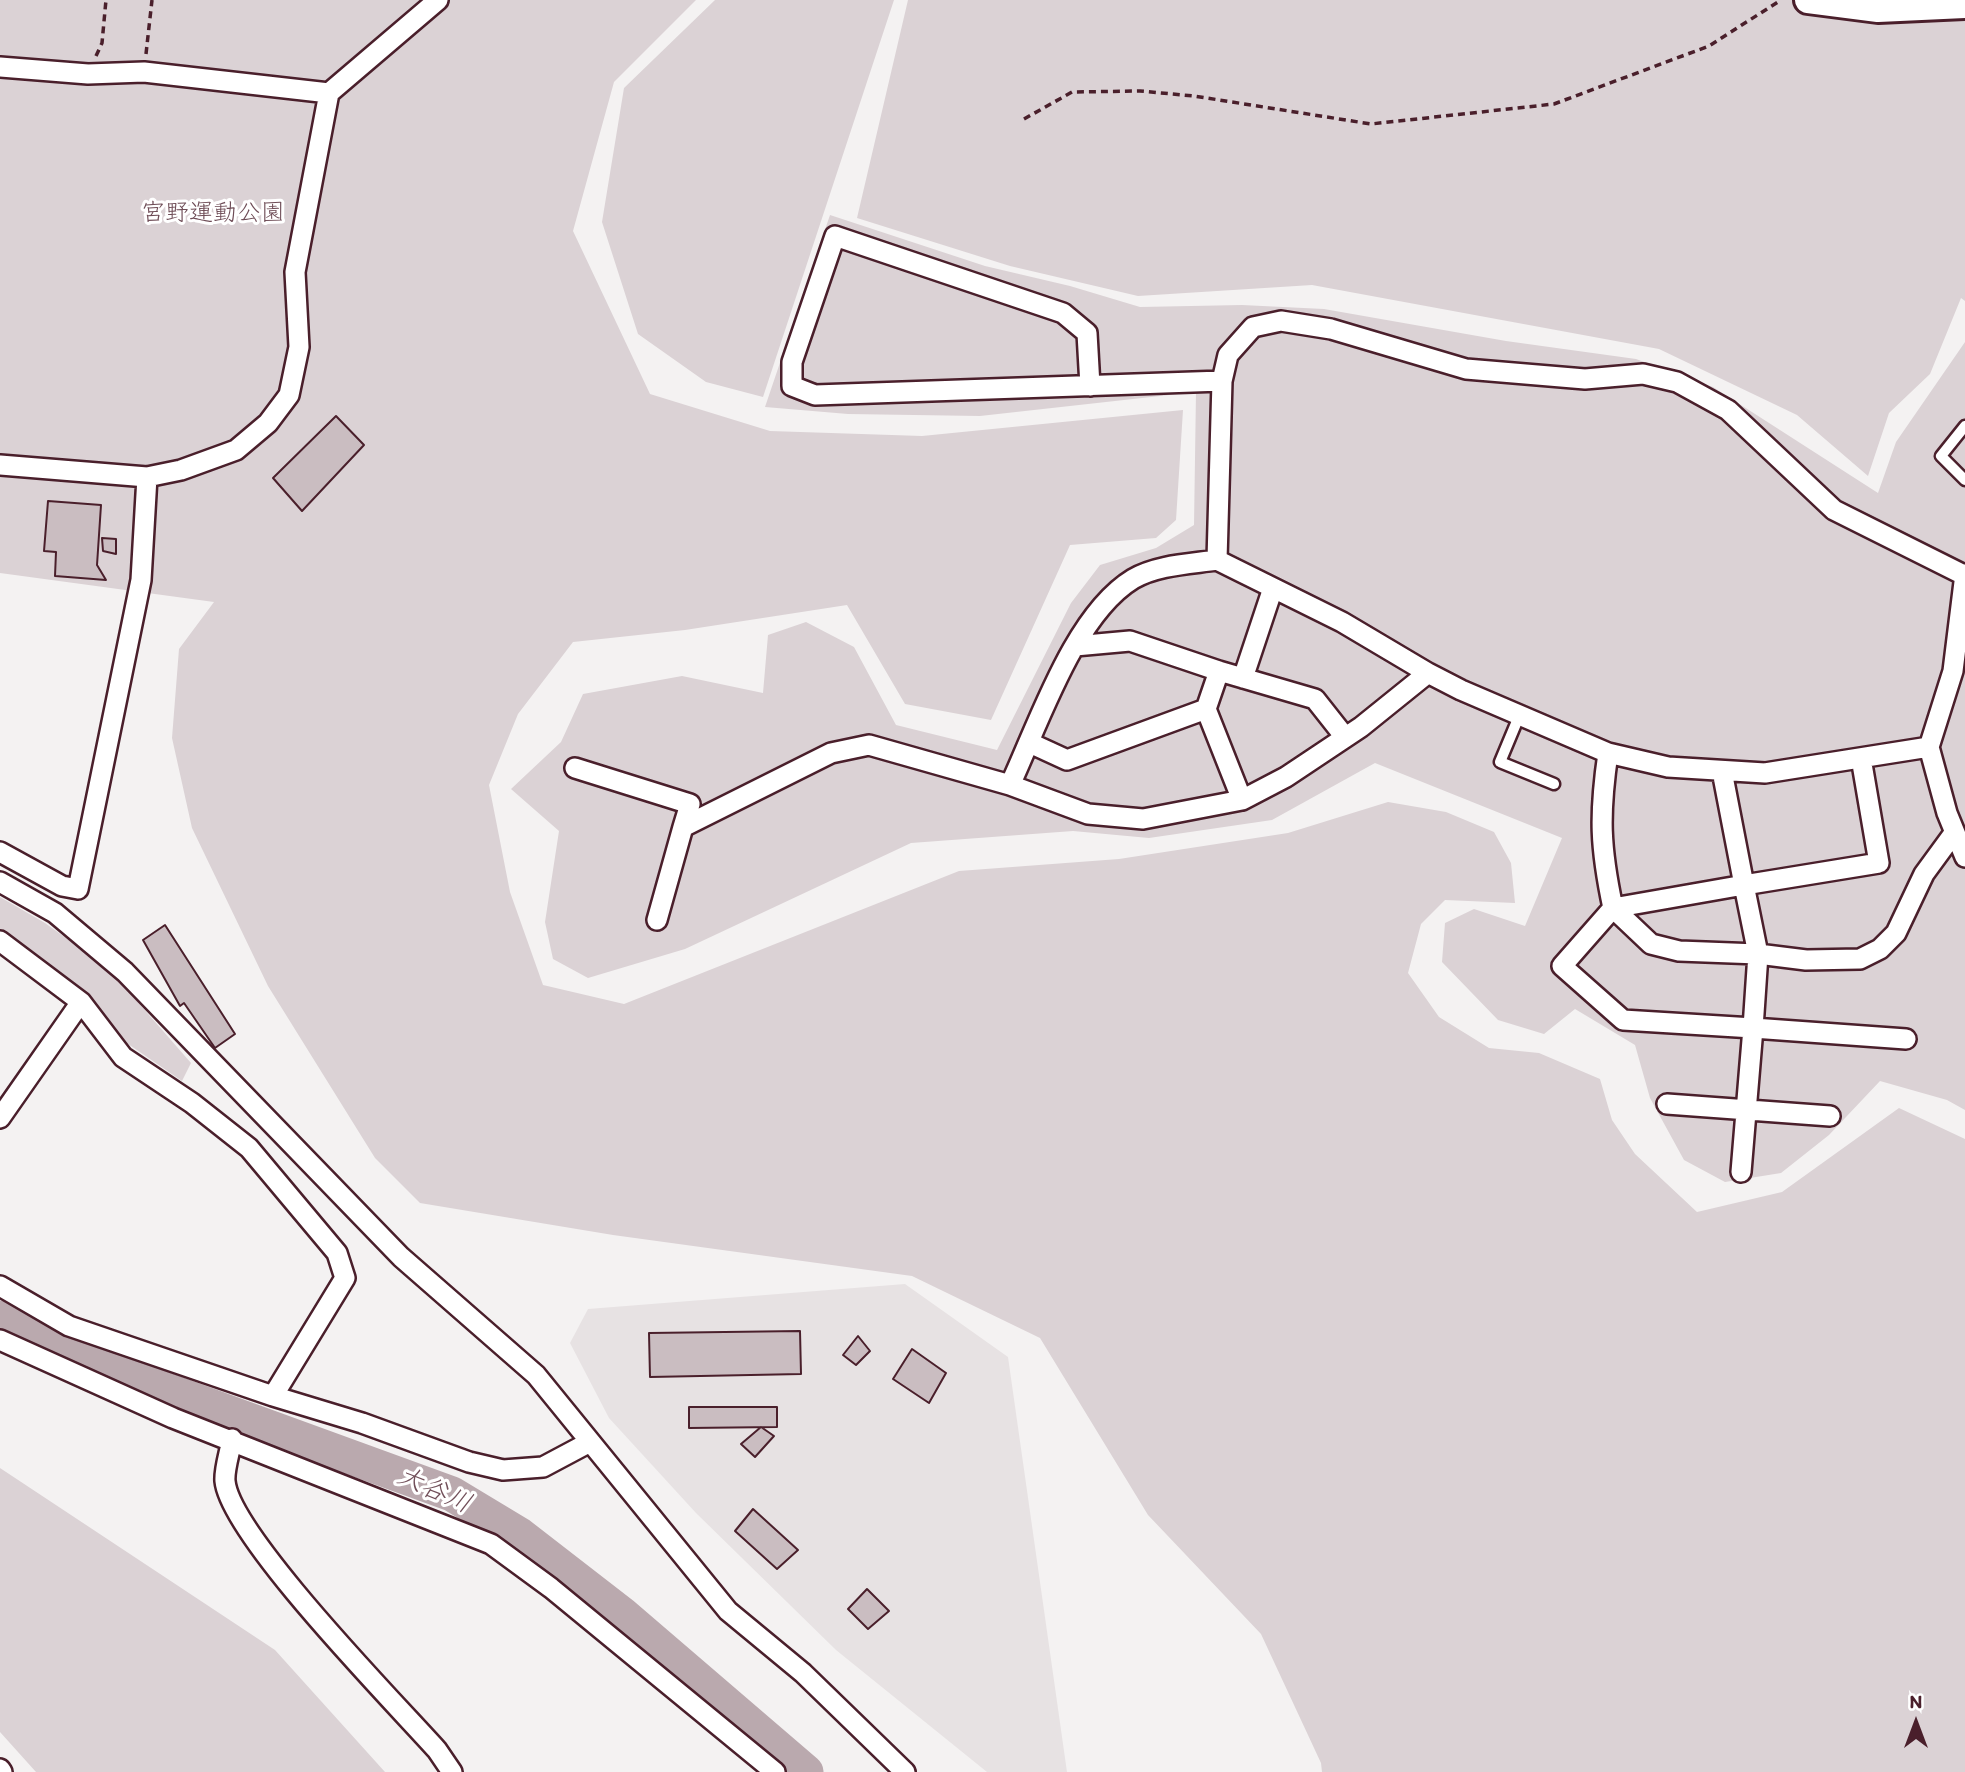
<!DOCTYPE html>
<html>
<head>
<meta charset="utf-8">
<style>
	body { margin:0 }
	#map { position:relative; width:1965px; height:1772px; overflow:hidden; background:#f4f2f2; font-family:Itim,sans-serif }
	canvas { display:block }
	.north { position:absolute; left:1881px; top:1688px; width:70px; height:70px; -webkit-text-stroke:5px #fff; paint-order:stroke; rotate:0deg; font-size:19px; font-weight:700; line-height:28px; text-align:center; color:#4a1f2b }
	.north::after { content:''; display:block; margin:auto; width:24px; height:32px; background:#4a1f2b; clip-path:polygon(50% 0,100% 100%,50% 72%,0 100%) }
</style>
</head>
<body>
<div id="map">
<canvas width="1965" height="1772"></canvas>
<div class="north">N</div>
</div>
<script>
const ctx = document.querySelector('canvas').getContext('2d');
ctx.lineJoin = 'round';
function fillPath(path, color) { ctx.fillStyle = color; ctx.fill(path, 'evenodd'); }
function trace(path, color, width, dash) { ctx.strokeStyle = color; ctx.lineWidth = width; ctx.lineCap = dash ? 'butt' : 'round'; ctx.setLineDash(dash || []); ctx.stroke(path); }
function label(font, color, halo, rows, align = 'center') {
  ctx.font = font + ' Itim,"Klee One",sans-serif'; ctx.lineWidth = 6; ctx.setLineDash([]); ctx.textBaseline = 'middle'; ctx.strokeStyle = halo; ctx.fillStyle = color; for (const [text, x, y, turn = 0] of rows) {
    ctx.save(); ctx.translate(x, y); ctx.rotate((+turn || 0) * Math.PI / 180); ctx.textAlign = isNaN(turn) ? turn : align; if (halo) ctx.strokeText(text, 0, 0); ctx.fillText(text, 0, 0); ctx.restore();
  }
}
fillPath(new Path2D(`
	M905,1284L1008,1357L1067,1772H987L836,1650L696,1513L609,1418L570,1343L588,1309Z`), '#e7e2e3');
fillPath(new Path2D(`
	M0,0H696L614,82L573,231L650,394L770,431L922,436L1183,410L1176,520L1156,538L1070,545L991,720L905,704L847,605L685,630L573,642L518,714L489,785L510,892L543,985L624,1004L959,871L1119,859L1288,833L1388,802L1446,812L1494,832L1511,863L1515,903L1445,900L1421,924L1408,973L1439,1017L1489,1048L1539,1053L1600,1079L1612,1120L1635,1154L1697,1212L1782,1192L1899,1108L1965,1139V1772H1322L1321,1763L1261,1634L1148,1515L1040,1338L912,1276L613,1235L420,1203L375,1158L268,986L192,828L172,738L179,649L214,602L0,573Z
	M715,0H894L763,397L706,382L638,334L602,222L624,88Z
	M908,0H1965V301L1961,298L1930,374L1889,413L1868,476L1797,415L1659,349L1312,285L1138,296L1010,266L857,218Z
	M830,215L985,266L1070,286L1140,307L1242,305L1324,309L1506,341L1636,359L1713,387L1878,493L1896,442L1965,342V1110L1947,1100L1880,1081L1829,1135L1781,1173L1725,1182L1684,1160L1650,1098L1635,1045L1575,1009L1544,1034L1498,1020L1442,962L1445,923L1474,909L1525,926L1562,838L1375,763L1272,820L1149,838L1073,831L911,843L685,949L588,978L553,959L545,922L559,831L511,789L561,742L583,694L682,676L763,693L768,635L806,622L854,647L896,725L997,750L1071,603L1100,565L1156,548L1194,525L1196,392L980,416L848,414L765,407Z
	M0,897L45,923L108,968L191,1063L182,1081L0,956Z
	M0,1468L275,1650L385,1772H36L0,1732Z`), '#dbd2d5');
trace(new Path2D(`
	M0,1318L95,1364L452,1494L520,1535L622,1614L806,1772`), '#baa9ae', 35);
const building = new Path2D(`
	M336,416L364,445L302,511L273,478Z
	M48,501L101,505L97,565L106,580L55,576L56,552L44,551Z
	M102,538L116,539V554L103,551Z
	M165,925L235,1034L215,1048L184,1003L180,1006L143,940Z
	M800,1331L801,1374L650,1377L649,1333Z
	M858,1336L870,1351L856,1365L843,1355Z
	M912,1349L946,1373L929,1403L893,1379Z
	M689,1407H777V1427L689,1428Z
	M761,1427L774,1436L755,1457L741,1444Z
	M753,1509L798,1550L777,1569L735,1531Z
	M867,1589L889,1611L868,1629L848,1609Z`);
fillPath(building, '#cabdc1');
trace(building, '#4a1f2b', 2);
const lane = new Path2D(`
	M1965,426L1941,456L1965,480
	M1520,714L1500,762L1554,784`);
const street = new Path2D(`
	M0,67L88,74L144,72L329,93
	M1090,386L1087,333L1063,313L835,236L792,362V386L815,395L1222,381
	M0,465L147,477L181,470L236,450L268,423L289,395L299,347L295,272L329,93L438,0
	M1965,574L1953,671L1929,747L1947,813L1965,857
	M1075,646L1130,641L1219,671
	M1428,673L1342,622L1217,560L1222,381L1228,355L1253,327L1281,321L1331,329L1466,369L1585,379L1643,374L1677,382L1728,410L1834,510L1964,575
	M1243,678L1273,588
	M1206,709L1242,800
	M1030,743L1067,760L1206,709L1219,671L1315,699L1345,737
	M1608,753C1599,815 1600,847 1613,908L1744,885L1722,771
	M1861,758L1879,863L1744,885L1758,954L1753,1028L1623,1020L1562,966L1613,908L1651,944L1679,951L1758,954L1806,960L1860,959L1880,949L1896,933L1924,874L1954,833
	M575,768L690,804L683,827
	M1010,785C1039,723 1074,615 1133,579C1157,565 1190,564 1217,560
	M0,852L62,886L78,889L141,580L147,477
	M0,882L55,913L125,972L401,1257L536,1375L728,1611L803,1673L905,1772
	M657,920L683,827L831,753L869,745L1010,785L1088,814L1143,819L1242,800L1286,777L1361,727L1428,673L1461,690L1608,753L1668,767L1765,773L1929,747
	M0,941L81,1002L123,1057L192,1103L249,1148L337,1253L345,1278L273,1396
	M1667,1104L1830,1116
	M0,1118L81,1002
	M1741,1172L1753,1028L1906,1039
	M0,1286L69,1326L273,1396L362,1423L469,1462L503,1470L543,1467L590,1442
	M0,1340L173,1418L491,1544L551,1588L775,1772
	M232,1439C230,1452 224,1469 225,1481C230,1535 395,1703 437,1750L452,1772
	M0,1769L2,1772`);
const secondary = new Path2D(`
	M1808,0L1878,9L1965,5`);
trace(lane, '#4a1f2b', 15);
trace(street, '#4a1f2b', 24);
trace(secondary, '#4a1f2b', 32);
trace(new Path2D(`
	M146,54L152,0
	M96,56L102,43L106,0
	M1024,119L1072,92L1140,91L1194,96L1371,124L1554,104L1709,46L1781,0`), '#4a1f2b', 3.5, [7, 5]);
trace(lane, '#fff', 10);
trace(street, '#fff', 19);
trace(secondary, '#fff', 26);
label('24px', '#6e4c56', '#fff', [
	["宮野運動公園",213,214]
]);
label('italic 26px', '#714f59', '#fff', [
	["大谷川",434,1491,24]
]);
</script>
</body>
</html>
